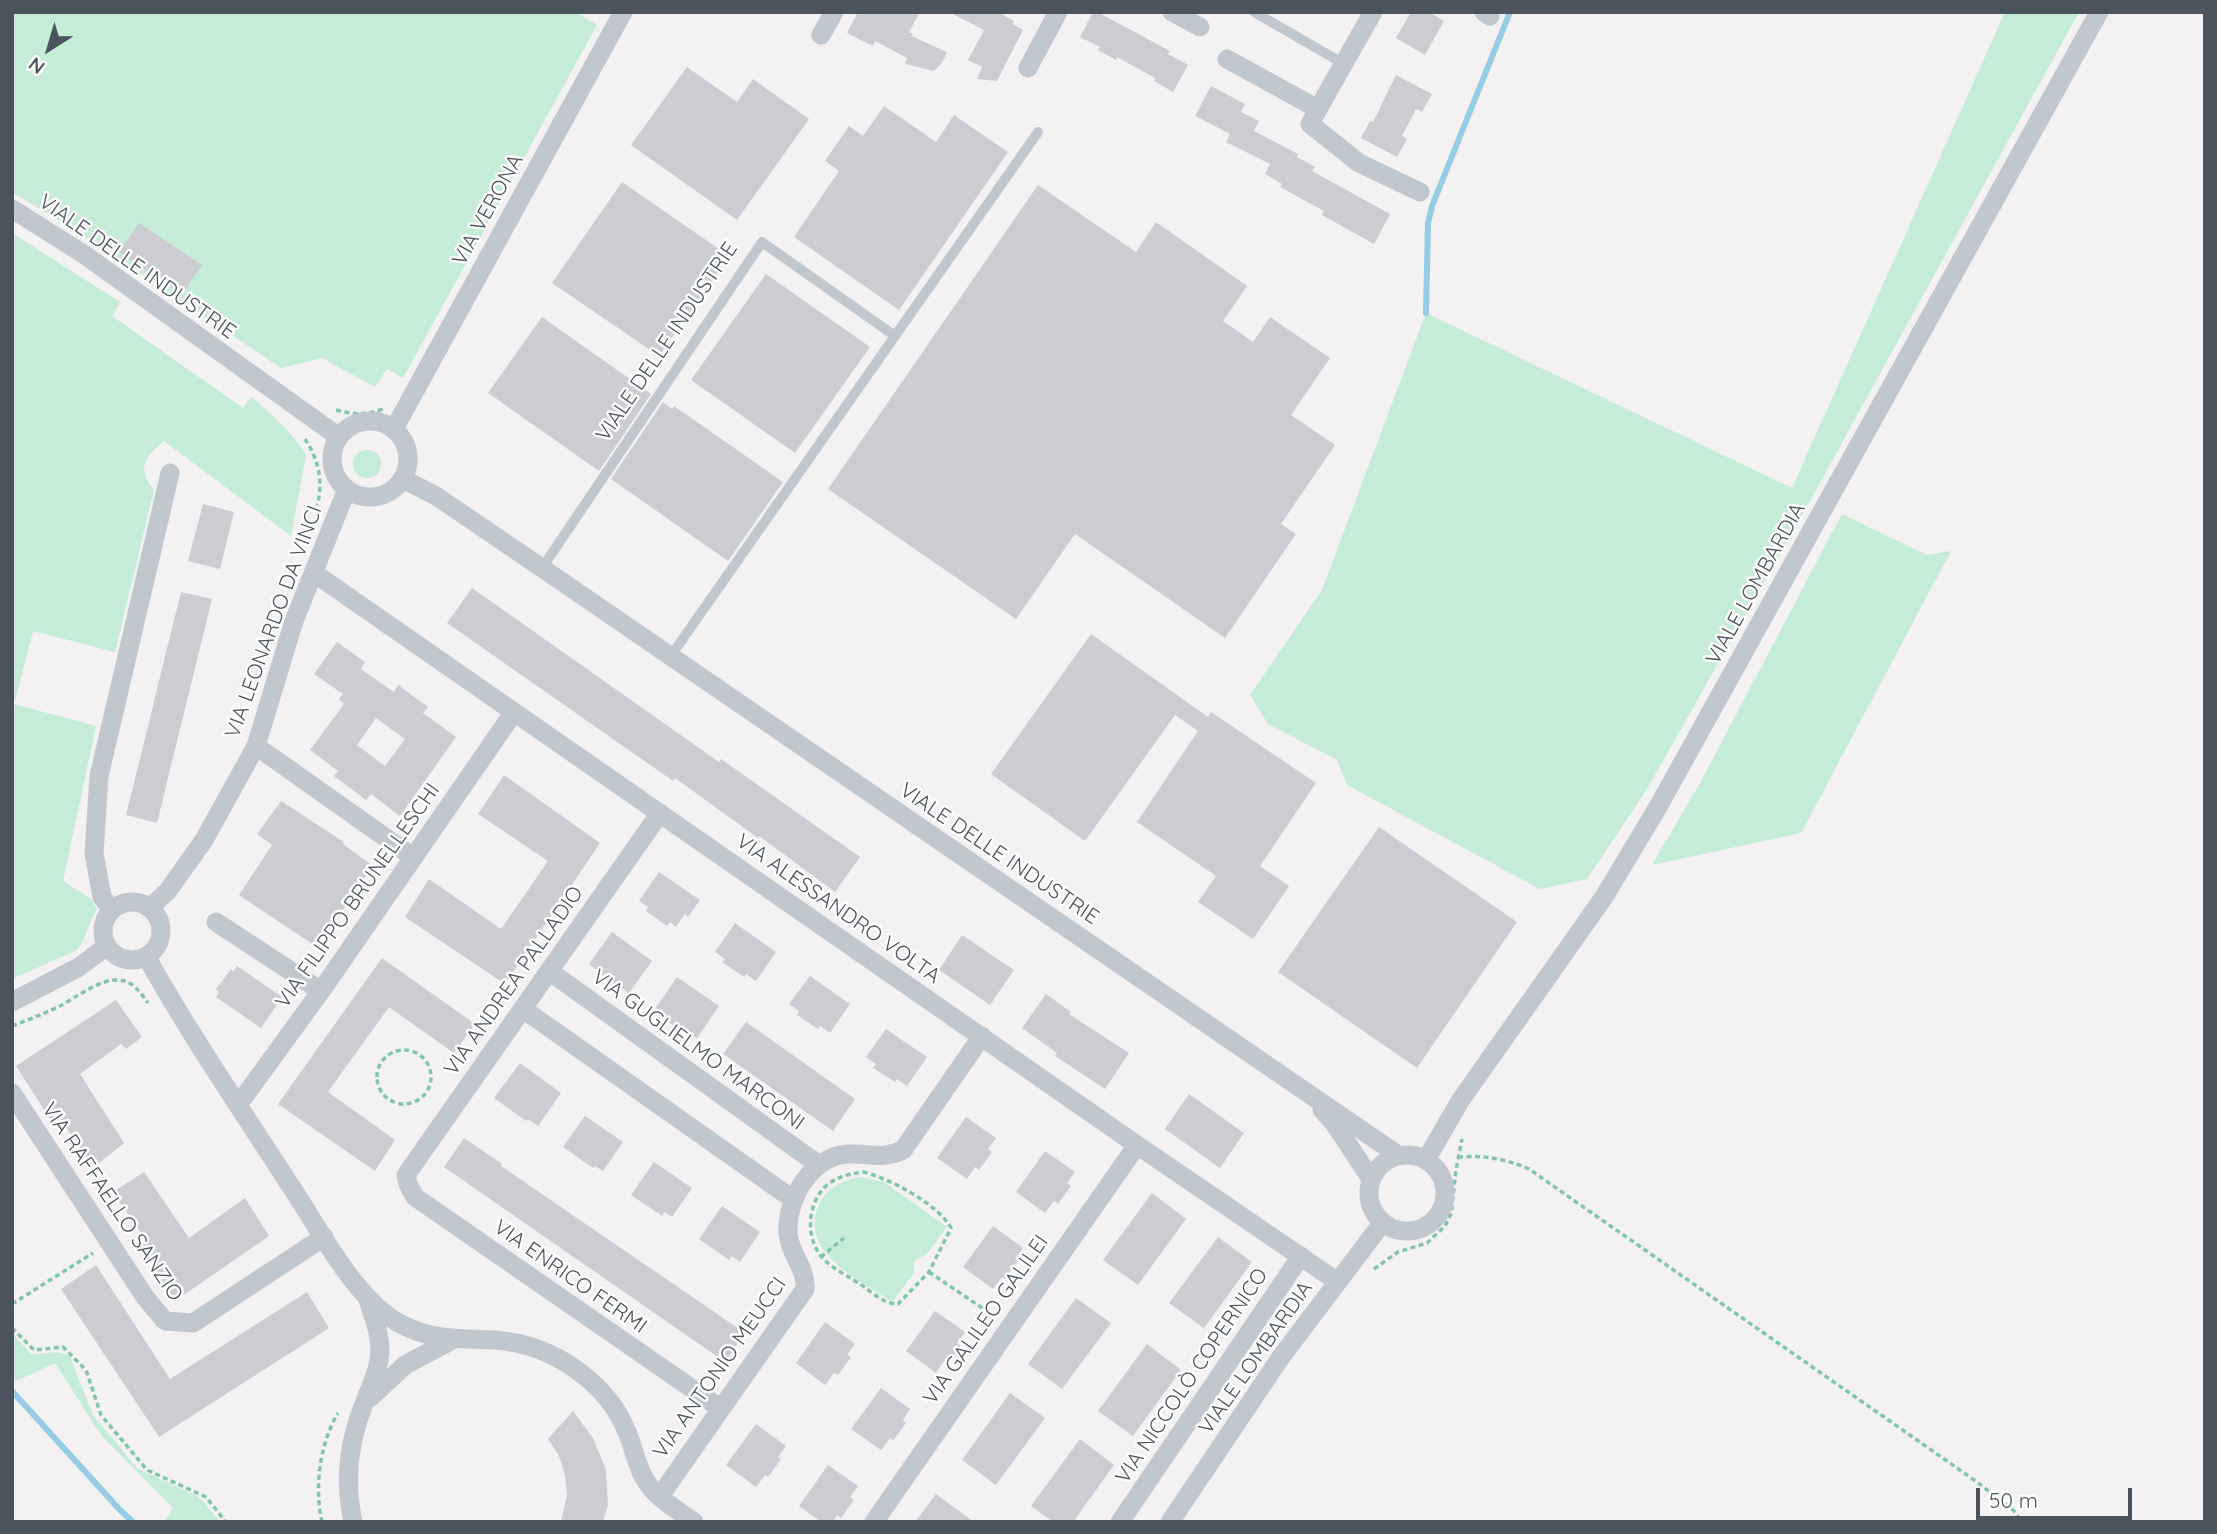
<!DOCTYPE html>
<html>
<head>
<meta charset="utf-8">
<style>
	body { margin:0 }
	#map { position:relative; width:2217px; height:1534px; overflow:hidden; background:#f3f1f1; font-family:Quicksand,sans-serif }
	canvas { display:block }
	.frame { position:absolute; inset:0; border:14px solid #4b535d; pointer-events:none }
	.north { position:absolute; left:14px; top:14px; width:70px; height:70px; -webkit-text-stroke:5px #fff; paint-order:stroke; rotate:217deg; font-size:19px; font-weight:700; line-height:28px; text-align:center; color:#4b535d }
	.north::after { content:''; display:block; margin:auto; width:24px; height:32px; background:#4b535d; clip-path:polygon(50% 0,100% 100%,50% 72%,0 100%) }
	.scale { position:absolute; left:1976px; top:1488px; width:156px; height:32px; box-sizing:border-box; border:4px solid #4b535d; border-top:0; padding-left:9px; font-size:21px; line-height:24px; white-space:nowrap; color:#4b535d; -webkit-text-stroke:5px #fff; paint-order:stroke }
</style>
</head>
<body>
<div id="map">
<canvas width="2217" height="1534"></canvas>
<div class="frame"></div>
<div class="north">N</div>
<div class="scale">50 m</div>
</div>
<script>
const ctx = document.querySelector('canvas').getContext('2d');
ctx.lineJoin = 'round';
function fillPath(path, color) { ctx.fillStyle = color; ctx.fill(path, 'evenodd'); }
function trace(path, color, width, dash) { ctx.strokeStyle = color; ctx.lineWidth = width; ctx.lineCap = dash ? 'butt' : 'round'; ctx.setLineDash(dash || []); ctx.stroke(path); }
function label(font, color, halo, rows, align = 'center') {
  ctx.font = font + ' Quicksand,sans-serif'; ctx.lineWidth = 5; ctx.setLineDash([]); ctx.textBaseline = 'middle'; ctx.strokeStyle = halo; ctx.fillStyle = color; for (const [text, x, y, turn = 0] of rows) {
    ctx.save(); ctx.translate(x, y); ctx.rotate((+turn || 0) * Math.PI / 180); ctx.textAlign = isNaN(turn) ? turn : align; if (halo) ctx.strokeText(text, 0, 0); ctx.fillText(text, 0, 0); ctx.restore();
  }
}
fillPath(new Path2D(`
	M12,12H575L597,25L403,378L387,369L375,387L322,358L281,368L86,237L12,192Z
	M2005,12H2079L1811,499L1647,789L1587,879L1540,889L1347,785L1337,760L1268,724L1250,695L1322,590L1426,313L1792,488Z
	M12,233L120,302L112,316L243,408L251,397C273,415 291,431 306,455L291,536L164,441C145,457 136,468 154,490L115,652L33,631L14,704L96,726L63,881L91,899L97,909C88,922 87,939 77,950L12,979Z
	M353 464a14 14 0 1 1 28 0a14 14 0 1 1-28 0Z
	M1842,514L1927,555L1951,551L1801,833L1652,865L1700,783Z
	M861,1177L884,1182L947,1227L927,1254L914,1261V1273L892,1302C861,1280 800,1254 818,1207C826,1188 842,1180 861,1177Z
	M12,1333L31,1354C45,1355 57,1348 70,1357L93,1415L138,1469L195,1495L203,1501L220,1522H165L173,1508L101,1435L55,1363L16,1381L12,1378Z`), '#c5ecd7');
trace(new Path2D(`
	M1426,313L1428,223L1432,206L1510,12
	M12,1391L120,1510L133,1522`), '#96cde4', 6);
fillPath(new Path2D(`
	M858,12H920L909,32L913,34L911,36L947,52L942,63L934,71L905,64L907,58L875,41L873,46L847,33Z
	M949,12H998L1014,21L1013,24L1023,30L997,81L977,79L982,67L968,60L984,30Z
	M1093,12H1097L1133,31L1170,51L1168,54L1188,65L1173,92L1154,81L1155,78L1117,57L1116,60L1098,50L1100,47L1080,37Z
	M1411,12H1429L1444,21L1425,55L1396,38Z
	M687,67L737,102L753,79L809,119L737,220L631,145Z
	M1396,75L1432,94L1422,112L1416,109L1402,136L1407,139L1397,157L1361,138L1370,121L1373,122Z
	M1211,86L1245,104L1241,112L1259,121L1254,131L1298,154L1297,157L1315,167L1312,171L1390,214L1374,244L1322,215L1324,211L1280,187L1282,184L1265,174L1270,164L1226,142L1230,134L1195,116Z
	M884,106L936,142L954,115L1008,152L899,310L794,237L839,171L825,161L849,126L863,136Z
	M622,182L729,256L659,356L552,283Z
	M1038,185L1136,252L1156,222L1247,286L1223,321L1253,342L1270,317L1330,358L1291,415L1335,445L1281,524L1296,534L1225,638L1075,534L1016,619L828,489Z
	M139,223L202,265L182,294L119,252Z
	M766,274L870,347L795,453L691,380Z
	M542,317L651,394L599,471L488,393Z
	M663,402L672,409L674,406L783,482L728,561L611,479Z
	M203,504L234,512L220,569L188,561Z
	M472,588L719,762L721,759L860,857L835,892L759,836L758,838L675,778L673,781L447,623Z
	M181,592L212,599L157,823L126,815Z
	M1091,634L1208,717L1211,712L1316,783L1260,866L1289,886L1253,939L1198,902L1216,876L1137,822L1198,731L1175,715L1085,841L991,774Z
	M337,642L365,662L361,669L394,692L398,685L428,707L423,713L456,737L400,816L371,794L366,800L334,776L338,771L310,750L344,704L339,699L343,694L314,674ZM376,718L405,739L385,766L357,745Z
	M504,775L600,843L505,984L405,917L429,879L501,929L548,861L478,814Z
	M281,801L344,842L343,844L373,866L317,947L239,895L272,845L257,834Z
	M1379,827L1517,922L1417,1068L1278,972Z
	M659,872L700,900L688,917L685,914L676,927L670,922L667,926L646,911L648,907L639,901Z
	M735,923L776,952L756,981L746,974L744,977L722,962L725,959L715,952Z
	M612,932L652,961L629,993L617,985L616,987L598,974L600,972L589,964Z
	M962,935L1014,970L990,1005L939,970Z
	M382,958L475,1024L454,1053L389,1007L328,1092L395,1140L375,1171L278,1104Z
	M237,966L282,997L261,1028L216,997L219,992L216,989L231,969L234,971Z
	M810,976L850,1004L830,1033L820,1026L818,1029L797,1015L799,1011L789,1004Z
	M677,977L719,1006L697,1038L666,1021L668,1018L655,1009Z
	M1046,994L1071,1012L1069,1014L1129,1053L1105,1089L1055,1056L1057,1053L1022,1028Z
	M116,1000L142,1037L126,1049L121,1044L80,1074L124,1143L93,1168L60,1118L52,1122L16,1066Z
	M746,1022L855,1099L833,1131L723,1054Z
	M886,1029L927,1057L907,1086L897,1079L895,1082L873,1068L876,1064L866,1057Z
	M520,1063L561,1093L538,1126L528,1119L526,1121L494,1098Z
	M1189,1094L1244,1133L1220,1168L1165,1129Z
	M585,1116L623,1142L603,1171L595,1166L593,1168L563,1147Z
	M966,1117L996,1138L988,1149L992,1152L979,1170L975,1167L967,1179L937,1158Z
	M464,1138L502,1164L501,1166L745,1333L725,1362L444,1167Z
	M1045,1151L1075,1172L1067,1183L1071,1186L1058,1204L1054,1201L1045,1213L1016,1192Z
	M654,1162L692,1188L672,1217L664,1212L662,1216L631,1195Z
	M144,1172L189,1238L245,1198L269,1236L175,1301L139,1245L145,1239L113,1192Z
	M1152,1193L1186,1219L1138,1285L1103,1260Z
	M722,1206L760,1232L740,1262L732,1256L729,1260L699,1239Z
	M993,1226L1023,1248L1015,1259L1018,1261L1005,1279L1002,1277L993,1289L963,1267Z
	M1218,1237L1252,1262L1204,1328L1169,1303Z
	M96,1265L170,1379L307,1292L329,1328L159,1437L61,1289Z
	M1076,1298L1111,1323L1062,1389L1028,1364Z
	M935,1311L965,1332L957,1343L961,1346L948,1364L944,1361L936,1373L906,1351Z
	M825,1322L855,1344L847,1355L851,1357L838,1375L834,1373L825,1385L796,1363Z
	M1147,1344L1181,1370L1133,1436L1098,1411Z
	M881,1388L910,1409L903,1420L906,1423L893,1441L890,1438L881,1450L851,1429Z
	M1010,1393L1045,1418L996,1485L962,1460Z
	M573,1411L593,1438L606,1470L608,1505L603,1522H561L567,1495L565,1475L559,1456L548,1439Z
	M756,1424L786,1446L778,1457L781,1459L768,1477L765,1475L756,1487L726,1465Z
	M1080,1439L1114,1465L1073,1522H1053L1031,1506Z
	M828,1465L858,1486L850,1497L854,1500L841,1518L837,1515L833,1522H821L799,1506Z
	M936,1494L974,1522H915Z`), '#cccdd3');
trace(new Path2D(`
	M336,410C354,415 366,415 383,409
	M305,439C318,458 324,483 317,505
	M12,1026C28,1020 43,1014 58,1007C76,998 98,979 119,980C133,981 140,992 148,1003
	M377 1077a27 27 0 1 1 54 0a27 27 0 1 1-54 0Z
	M1458,1157C1483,1155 1507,1159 1529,1169L1977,1482L2014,1511L2022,1522
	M863,1172C889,1178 938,1204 951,1228L929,1272L898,1304C883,1304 872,1292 860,1284C848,1276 829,1267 820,1255C805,1234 808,1202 827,1185C838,1176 850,1174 863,1172Z
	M821,1257L844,1238
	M1374,1269L1398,1252L1427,1243L1445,1226L1451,1214L1456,1170L1462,1139
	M929,1272L994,1316
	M12,1304L93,1253
	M12,1328L34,1350L63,1347L86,1370L101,1415L147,1470L206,1497L226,1522
	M322,1522C314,1487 320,1443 338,1413`), '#80c6aa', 3.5, [5, 3.5]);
trace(new Path2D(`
	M1254,12L1344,64
	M542,568L762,242L895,336
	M670,657L1038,132`), '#c1c7ce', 10);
trace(new Path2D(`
	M1172,12L1200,27
	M1484,12L1490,16
	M821,35L834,12
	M1227,59L1318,109L1310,124L1359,163L1420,192
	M1028,68L1058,12
	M1318,109L1373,12
	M12,209L82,253L339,437
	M332 459a38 38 0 1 1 76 0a38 38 0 1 1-76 0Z
	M394,429L623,12
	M403,479L436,496L542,568L1398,1155
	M314,573L1137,1145L1338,1282
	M256,746L413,857
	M660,813L406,1175L408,1184L415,1197L720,1408
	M103 931a29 29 0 1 1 58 0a29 29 0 1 1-58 0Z
	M149,908L167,892L204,840L256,746L294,621L347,489
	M112,910L102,897L94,853L99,776L170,473
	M216,922L321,991
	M146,956C190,1035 241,1109 290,1185C319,1228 352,1295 397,1322C430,1341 458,1338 494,1340C524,1342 554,1353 578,1371C599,1386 617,1407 627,1432C633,1446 636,1462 643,1476C653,1496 677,1510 694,1522
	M549,971L819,1165
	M12,1002L79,967L107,946
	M523,1009L794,1200
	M12,1093L145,1297L165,1321L193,1323L324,1237
	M238,1105L321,991L514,712
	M1322,1110L1334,1123L1371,1179
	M1369 1193a38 38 0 1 1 76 0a38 38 0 1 1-76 0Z
	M1426,1160L1460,1101L1604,897L1658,807L2099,12
	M371,1397L405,1365L454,1339
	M660,1496L805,1289C807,1269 789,1253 788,1233C786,1199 812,1155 849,1154C871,1153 881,1160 903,1150L982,1036
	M353,1522C344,1481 348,1443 364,1404C370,1387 379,1371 380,1352C380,1334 374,1317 368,1300
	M874,1522L1137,1145
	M1120,1522L1301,1256
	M1170,1522L1281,1357L1383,1222`), '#c1c7ce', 19);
label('21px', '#4b535d', '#fff', [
	["VIA VERONA",488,210,-61],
	["VIALE DELLE INDUSTRIE",137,267,35],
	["VIALE DELLE INDUSTRIE",667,342,-56],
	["VIALE LOMBARDIA",1756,584,-61],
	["VIA LEONARDO DA VINCI",274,622,-70],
	["VIALE DELLE INDUSTRIE",999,854,34],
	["VIA FILIPPO BRUNELLESCHI",358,896,-55],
	["VIA ALESSANDRO VOLTA",838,909,35],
	["VIA ANDREA PALLADIO",514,981,-55],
	["VIA GUGLIELMO MARCONI",698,1050,36],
	["VIA RAFFAELLO SANZIO",112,1202,56],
	["VIA ENRICO FERMI",570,1277,35],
	["VIA GALILEO GALILEI",986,1320,-55],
	["VIALE LOMBARDIA",1256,1358,-55],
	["VIA ANTONIO MEUCCI",720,1368,-55],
	["VIA NICCOLÒ COPERNICO",1192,1376,-56]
]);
</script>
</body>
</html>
